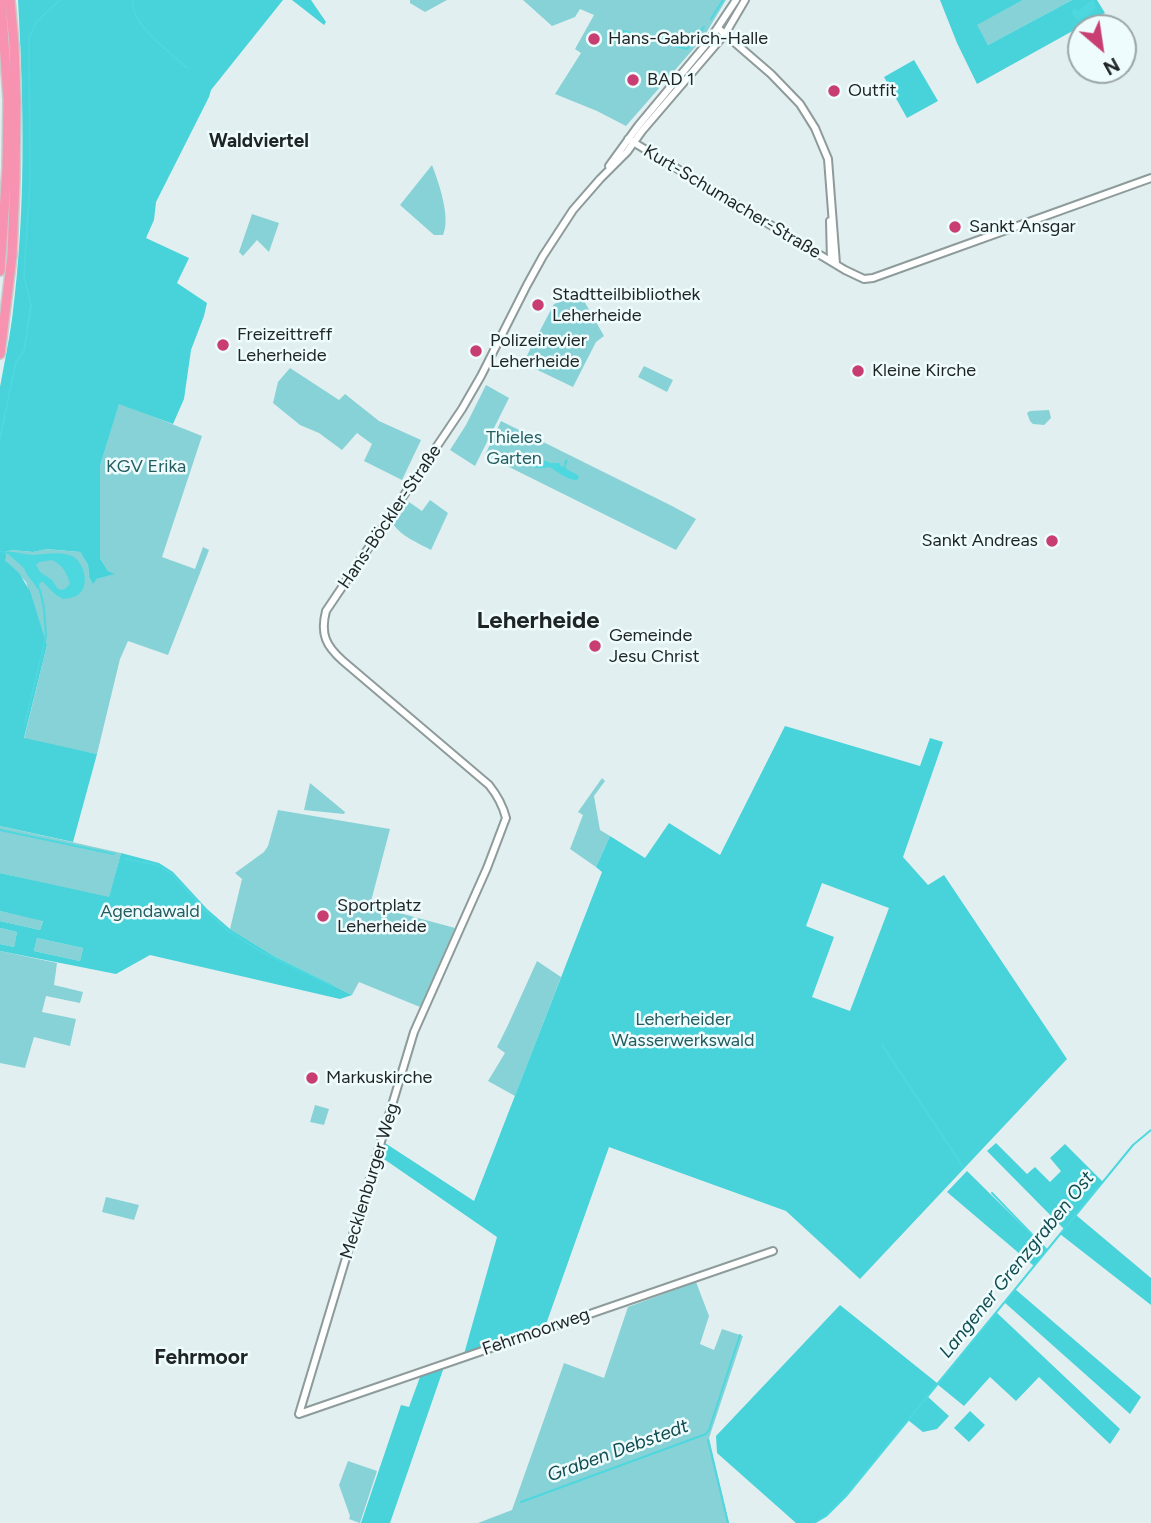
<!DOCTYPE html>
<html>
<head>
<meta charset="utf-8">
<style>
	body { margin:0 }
	#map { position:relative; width:1151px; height:1523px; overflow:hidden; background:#e2eff0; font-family:Figtree,sans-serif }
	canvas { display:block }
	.north { position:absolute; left:1067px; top:14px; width:70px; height:70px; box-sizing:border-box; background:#effcfd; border:2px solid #9ca6a6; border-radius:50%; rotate:151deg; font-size:19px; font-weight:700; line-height:28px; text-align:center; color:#1f2424 }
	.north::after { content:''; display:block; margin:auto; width:24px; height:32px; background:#c83d72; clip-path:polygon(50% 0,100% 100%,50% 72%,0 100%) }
</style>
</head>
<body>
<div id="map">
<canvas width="1151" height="1523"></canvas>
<div class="north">N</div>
</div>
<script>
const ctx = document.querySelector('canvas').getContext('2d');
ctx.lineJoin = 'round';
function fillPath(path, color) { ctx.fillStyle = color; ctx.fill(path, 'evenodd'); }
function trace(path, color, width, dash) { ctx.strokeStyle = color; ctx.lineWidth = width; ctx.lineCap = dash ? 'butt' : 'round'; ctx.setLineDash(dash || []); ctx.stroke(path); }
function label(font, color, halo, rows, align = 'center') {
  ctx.font = font + ' Figtree,sans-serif'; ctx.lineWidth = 5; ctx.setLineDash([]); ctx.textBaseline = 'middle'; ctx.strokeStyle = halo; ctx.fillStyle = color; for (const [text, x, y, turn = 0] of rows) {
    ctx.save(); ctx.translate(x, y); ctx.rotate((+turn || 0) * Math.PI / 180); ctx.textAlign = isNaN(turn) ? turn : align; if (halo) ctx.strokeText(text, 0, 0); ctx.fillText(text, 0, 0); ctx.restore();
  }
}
fillPath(new Path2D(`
	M410,0H447L425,12L410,3Z
	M523,0H726L703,38L626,126L597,111L555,94L581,53L575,49L594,15L580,9L575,17L552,26Z
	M1023,0H1072L988,45L976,25Z
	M432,165C439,183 451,218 443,235H434L400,205Z
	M252,214L279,223L269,252L257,240L243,256L239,252Z
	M571,297L574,303L583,299L604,336L596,342L573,387L523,363L554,304Z
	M644,366L673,380L667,392L638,377Z
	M290,368L339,400L345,394L379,421L421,440L402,480L364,461L372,444L357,433L342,450L319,433L300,425L273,403L278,382Z
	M486,385L509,398L475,466L450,450L466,425Z
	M119,403L202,436L162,557L195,569L203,547L209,550L168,655L128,641L120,659L97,754L24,739L47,645L26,582L5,560V552L12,550L33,552L45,549L80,552L88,565L89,577L93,583L97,579L114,574L108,571L100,558V466Z
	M1049,410L1051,418L1044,425L1033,424L1030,421L1027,413L1030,411Z
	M501,421L672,506L696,519L676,550L485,455Z
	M430,500L448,513L431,550C418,543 401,536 393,524L409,502L422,511Z
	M602,778L605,781L594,796L600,830L610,836L596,867L570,849L583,815L578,812Z
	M310,783L345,812L344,814L304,810Z
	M278,810L390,829L370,905L455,928L420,1007L359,982L352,995L274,956L230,929L242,879L235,873L264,852L268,846Z
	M0,826L121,853L109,898L0,873Z
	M0,911L43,920L40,930L0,921Z
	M0,928L17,932L14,947L0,944Z
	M37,938L83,948L80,961L34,951Z
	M0,951L57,963L54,985L83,992L80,1003L46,996L42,1012L76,1019L70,1046L34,1037L25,1068L0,1063Z
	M537,961L561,977L515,1096L488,1081L505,1053L497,1047L508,1025Z
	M315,1105L329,1109L324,1125L310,1122Z
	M106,1197L139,1205L134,1220L102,1212Z
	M696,1282L709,1316L700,1344L714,1350L722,1329L743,1336L709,1438L729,1523H478L512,1510L564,1363L604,1378L628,1307Z
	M348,1461L377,1471L360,1523L349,1519L350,1516L339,1485Z`), '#86d2d6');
fillPath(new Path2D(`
	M18,0H283L211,90L209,97L156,202L154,220L146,238L189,258L177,283L207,303L204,316L191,350L184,399L173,424L119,404L100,466V558L108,571L115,574L97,579L93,584L89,577L88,565L80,552L46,549L33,552L12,550L5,552L6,556L5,560L19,573L30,591L47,645L24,738L97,754L73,842L0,826V387C4,364 9,342 12,319C26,213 24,106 18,0Z
	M292,0H311L326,22L324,25Z
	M940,0H1023L977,25L988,45L1072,0H1097L1105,13L977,84L957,43Z
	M914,60L938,101L907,118L884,77Z
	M785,726L920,766L930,738L943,742L903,857L928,885L944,875L1067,1059L860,1279L786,1211L609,1147L545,1327L464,1354L497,1237L381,1157L385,1143L474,1201L602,872L596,867L610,836L645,858L669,823L720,855ZM822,883L889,908L850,1011L812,997L834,937L806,926Z
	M121,853L159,863L173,872L207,909L230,929L274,956L352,995L340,999L150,955L116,974L0,951V944L14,947L17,932L0,928V921L40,930L43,921L0,911V873L109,897ZM37,938L83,948L80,961L34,951Z
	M996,1143L1027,1174L1035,1167L1050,1182L1061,1171L1050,1158L1065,1144L1103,1182L1076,1215L1151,1278V1305L1060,1234L1064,1229L987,1151Z
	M967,1171L1047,1250L1034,1266L947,1192Z
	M1015,1289L1141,1397L1130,1414L1004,1302Z
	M840,1305L937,1383L996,1312L1120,1429L1110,1444L1039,1377L1016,1401L990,1377L964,1406L937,1384L927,1396L949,1416L937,1429L923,1432L908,1420L846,1496L826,1516L814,1523H796L717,1453L716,1436Z
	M444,1367L390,1523H361L401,1405L409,1407L420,1377Z
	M970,1411L985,1425L969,1442L954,1428Z`), '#48d2d9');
fillPath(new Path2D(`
	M1094,0L1096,8L1088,15L1078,21L1072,14V10L1075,8L1078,11L1090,1Z
	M536,457L550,463H559L561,467L564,466L565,460H568L565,467C568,472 576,472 579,477L577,480C567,480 558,472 550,467C543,468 536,470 531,465L533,458Z
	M6,552C15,551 24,555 34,555C46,554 59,551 72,556C84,562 90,585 79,594C75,598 68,598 63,599L56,595L42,581L39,584L40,592L26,573L24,568ZM52,560C63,565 67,573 70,584L65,589L61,590L57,588L52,580L40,572L36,565L39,562Z`), '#4dd7de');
trace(new Path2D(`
	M133,0V1
	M133,4C133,26 171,53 187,68
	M711,19L723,0
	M623,31L687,49L704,27
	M0,438L16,362L24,351L31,305L24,277L30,181L29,38L37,21L60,0
	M0,551L8,553
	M25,723L46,636L44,608L40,590
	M0,830L114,854
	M126,859L157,865L172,874L202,907L228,931L262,952L332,986
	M882,1045L963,1167
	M992,1193L1047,1250
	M708,1440L728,1523
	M521,1502L706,1434L709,1430L740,1335
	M814,1523L826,1516L846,1496L1133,1145L1151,1130`), '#4dd7de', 2);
const secondary = new Path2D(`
	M719,29L771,74L800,104L815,128L828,159L836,264
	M628,139L845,270L864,279L873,278L1151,178
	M609,166L638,126L708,42L736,0
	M830,221L831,261
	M299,1414L414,1032L487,868L506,818C503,806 497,795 489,785L343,661C326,646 320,634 326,611L462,409L481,376L527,285L543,256L573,210L600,179L627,152L642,131L725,34L745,0
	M299,1414L773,1251`);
const highway = new Path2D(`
	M0,271L7,168L8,100L1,0
	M0,354L12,256L15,180L16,101L14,44L10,0`);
trace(secondary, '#8e9b9b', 10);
trace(highway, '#c9caca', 12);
trace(secondary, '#fff', 6);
trace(highway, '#f793b0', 9);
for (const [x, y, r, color] of [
	[594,39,7,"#c83d72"],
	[633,80,7,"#c83d72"],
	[834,91,7,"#c83d72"],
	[955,227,7,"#c83d72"],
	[538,305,7,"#c83d72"],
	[223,345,7,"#c83d72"],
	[476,351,7,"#c83d72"],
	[858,371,7,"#c83d72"],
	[1052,541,7,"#c83d72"],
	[595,646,7,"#c83d72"],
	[323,916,7,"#c83d72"],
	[312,1078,7,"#c83d72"]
]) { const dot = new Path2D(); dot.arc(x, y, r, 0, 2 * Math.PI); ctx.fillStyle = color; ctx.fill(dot); trace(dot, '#effcfd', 2.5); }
label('18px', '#1f2424', '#effcfd', [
	["Hans-Gabrich-Halle",608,39],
	["BAD 1",647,80],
	["Outfit",848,91],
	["Sankt Ansgar",969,227],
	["Stadtteilbibliothek",552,295],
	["Leherheide",552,316],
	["Freizeittreff",237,335],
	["Leherheide",237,356],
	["Polizeirevier",490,341],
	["Leherheide",490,362],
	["Kleine Kirche",872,371],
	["Sankt Andreas",1038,541,"right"],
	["Gemeinde",609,636],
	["Jesu Christ",609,657],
	["Sportplatz",337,906],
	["Leherheide",337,927],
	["Markuskirche",326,1078]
], 'left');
label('18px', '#1f2424', '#effcfd', [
	["Kurt-Schumacher-Straße",732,202,31],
	["Hans-Böckler-Straße",390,517,-56],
	["Mecklenburger Weg",370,1181,-73],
	["Fehrmoorweg",536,1332,-19]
]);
label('18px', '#255e61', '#effcfd', [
	["Thieles",514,438],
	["Garten",514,459],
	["KGV Erika",146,467],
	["Agendawald",150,912],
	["Leherheider",683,1020],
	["Wasserwerkswald",683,1041]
]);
label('bold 19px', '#1f2424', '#effcfd', [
	["Waldviertel",259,141]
]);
label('italic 19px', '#104c4f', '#effcfd', [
	["Langener Grenzgraben Ost",1017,1265,-51],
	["Graben Debstedt",618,1451,-20]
]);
label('bold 21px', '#1f2424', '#effcfd', [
	["Fehrmoor",201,1358]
]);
label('bold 24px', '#1f2424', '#effcfd', [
	["Leherheide",538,621]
]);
</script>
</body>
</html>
